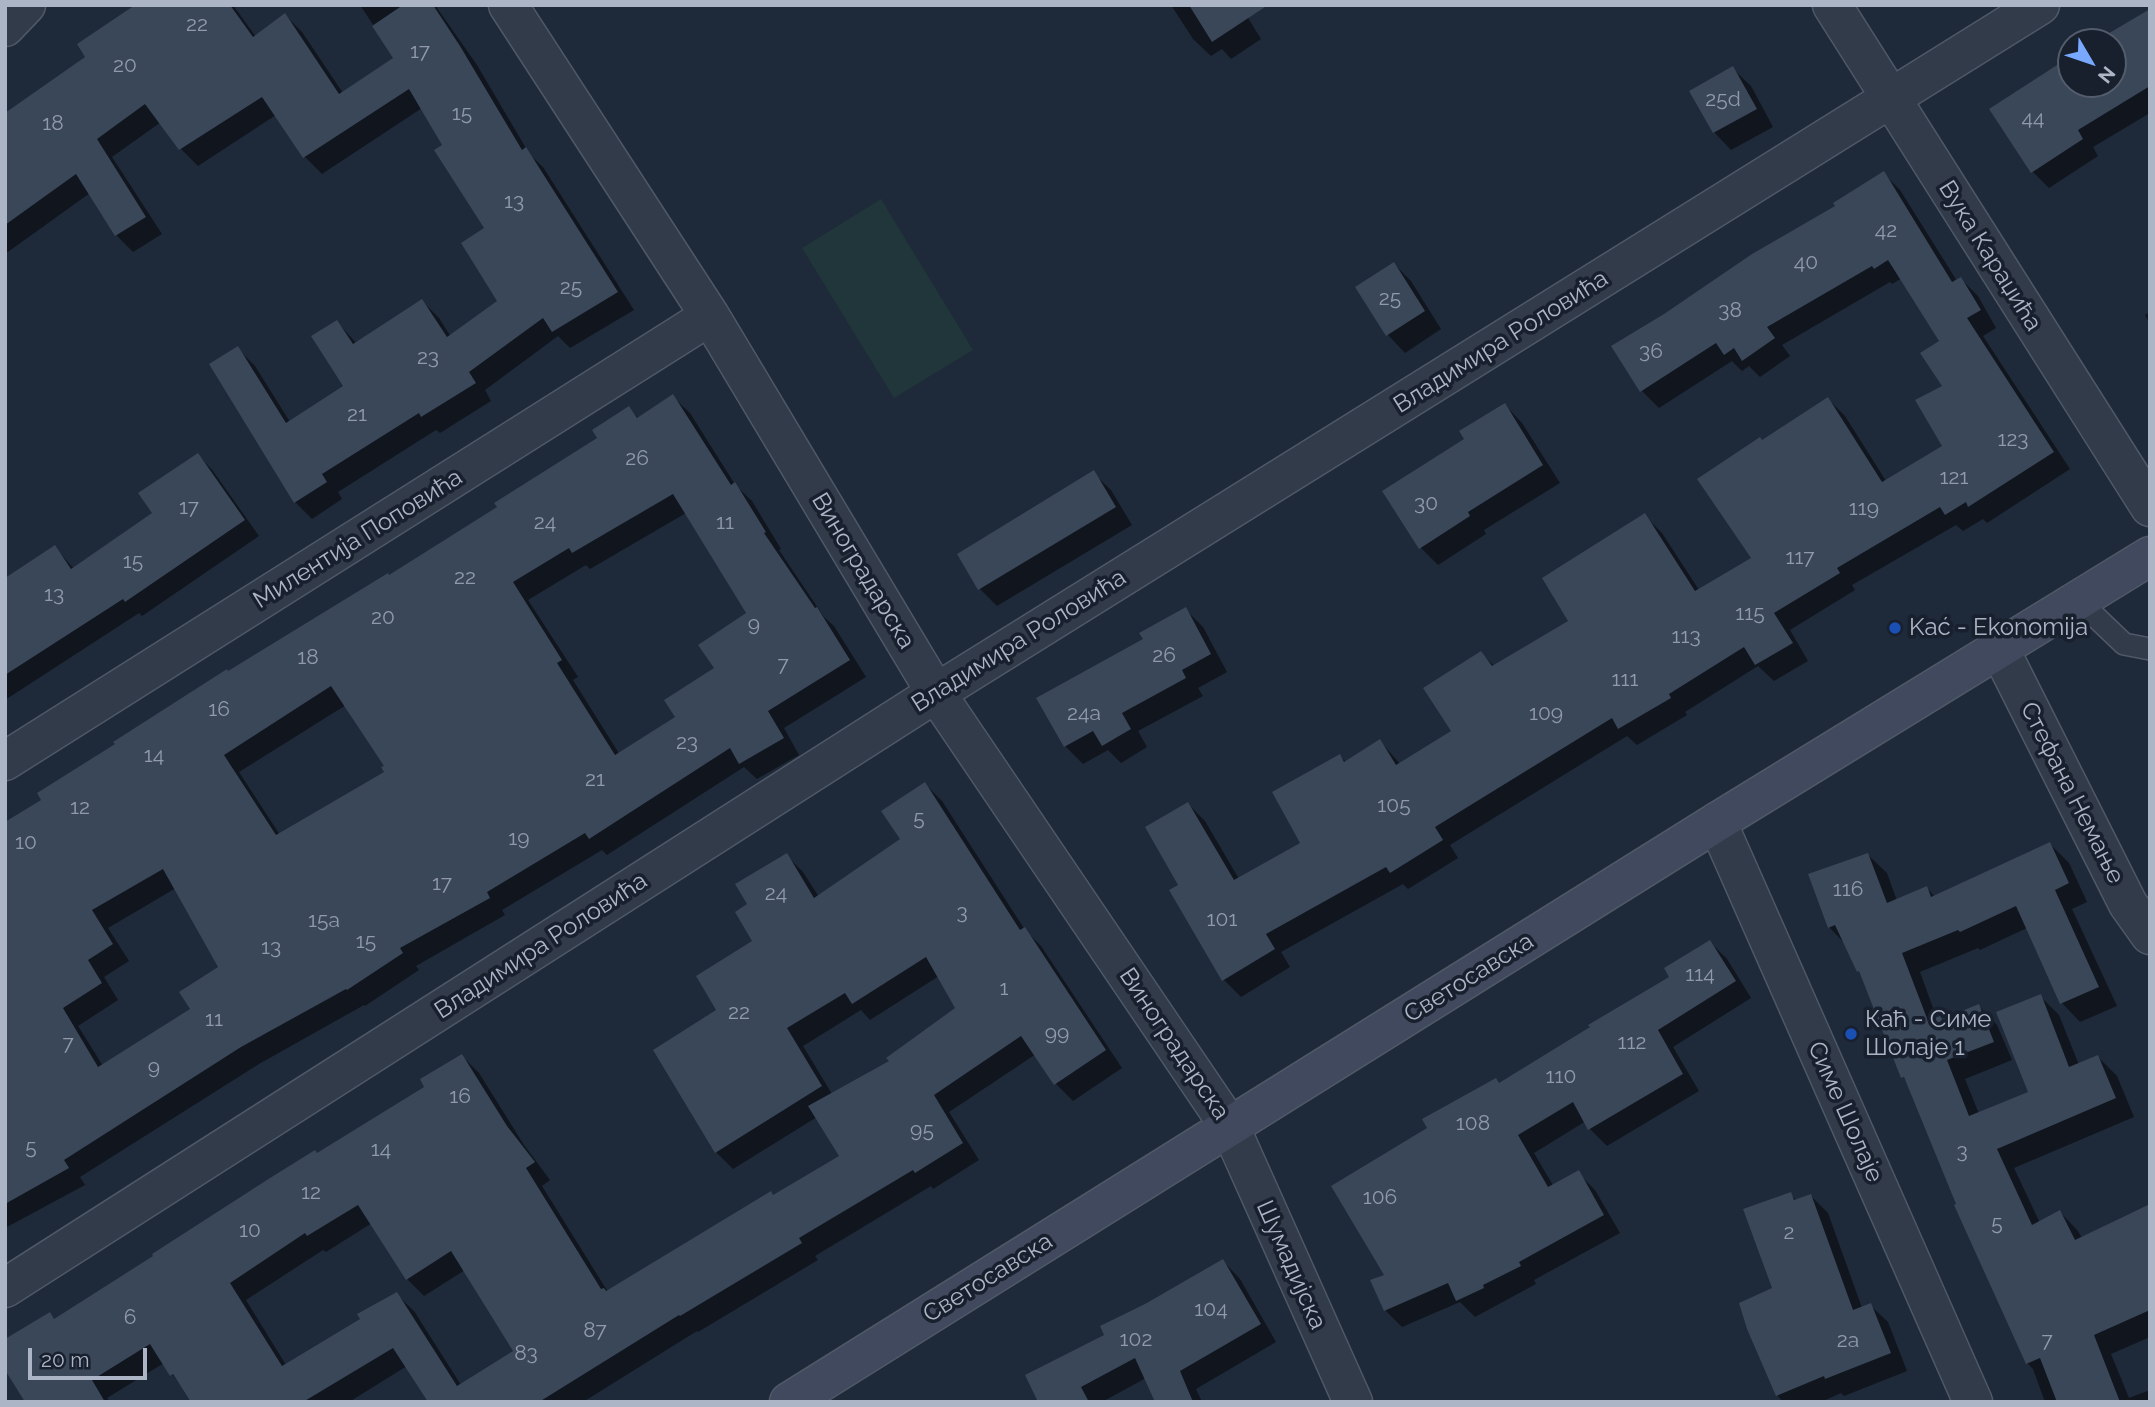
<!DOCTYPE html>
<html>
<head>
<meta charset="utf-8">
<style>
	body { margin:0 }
	#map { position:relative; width:2155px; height:1407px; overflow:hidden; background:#1e2939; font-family:Raleway,sans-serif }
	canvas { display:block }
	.frame { position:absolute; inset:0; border:7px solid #acb5c6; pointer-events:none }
	.north { position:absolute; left:2057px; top:28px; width:70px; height:70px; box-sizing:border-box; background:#18202e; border:2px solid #535c6b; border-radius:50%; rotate:129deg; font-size:19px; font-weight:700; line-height:28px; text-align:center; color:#acb5c6 }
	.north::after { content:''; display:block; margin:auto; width:24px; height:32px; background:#78a8ff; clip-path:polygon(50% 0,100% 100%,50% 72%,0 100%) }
	.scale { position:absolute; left:28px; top:1348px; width:119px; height:32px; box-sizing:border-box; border:4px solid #acb5c6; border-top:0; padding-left:9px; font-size:21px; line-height:24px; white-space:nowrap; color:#acb5c6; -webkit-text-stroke:5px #18202e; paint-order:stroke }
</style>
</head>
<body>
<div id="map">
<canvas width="2155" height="1407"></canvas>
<div class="frame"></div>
<div class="north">N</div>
<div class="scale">20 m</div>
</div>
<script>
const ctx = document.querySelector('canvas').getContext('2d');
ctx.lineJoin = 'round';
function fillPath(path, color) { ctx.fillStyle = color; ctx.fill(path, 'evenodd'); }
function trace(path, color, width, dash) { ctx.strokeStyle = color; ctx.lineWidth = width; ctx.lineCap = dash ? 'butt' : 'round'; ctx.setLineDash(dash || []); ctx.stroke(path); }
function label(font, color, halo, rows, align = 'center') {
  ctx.font = font + ' Raleway,sans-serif'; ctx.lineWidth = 7; ctx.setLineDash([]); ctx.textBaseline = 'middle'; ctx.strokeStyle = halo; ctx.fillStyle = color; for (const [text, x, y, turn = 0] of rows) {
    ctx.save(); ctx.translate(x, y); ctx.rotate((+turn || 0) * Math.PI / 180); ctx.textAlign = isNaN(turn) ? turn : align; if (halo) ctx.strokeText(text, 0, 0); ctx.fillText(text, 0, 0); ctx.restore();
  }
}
fillPath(new Path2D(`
	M881,199L973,350L894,398L802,248Z`), '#20363a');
fillPath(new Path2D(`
	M138,5H233L256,37L285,15L302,32L343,93L395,58L360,5H435L477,65L530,155L543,167L634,310L570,348L558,336L485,390L491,401L440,433L436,430L338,492L342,499L312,519L295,502L238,349L255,366L290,422L346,387L337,322L357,344L422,301L439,318L451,337L500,302L487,229L444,145L422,108L322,174L305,157L276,115L198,166L181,149L161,122L112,157L162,234L133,252L116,235L90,193L5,254V143Z
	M1171,5H1240L1261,39L1231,59L1222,49L1211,56L1193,39Z
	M2150,11V113L2093,147L2098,156L2049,188L2032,171L2071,58V84H2113V42H2098Z
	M1733,69L1751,86L1773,127L1731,150L1714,132Z
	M1883,173L1900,190L1957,281L1961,279L1978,296L1996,328L1983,336L2070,469L1987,523L1983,519L1963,531L1956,525L1852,585L1855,590L1790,630L1808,661L1774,681L1758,666L1685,712L1687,715L1637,745L1627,736L1450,845L1458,858L1408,889L1403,884L1281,952L1290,967L1241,997L1224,980L1181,885L1188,804L1205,821L1239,879L1303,844L1340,756L1346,762L1380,741L1401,765L1453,732L1481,653L1495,667L1570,622L1645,516L1662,533L1699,590L1754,558L1762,442L1828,399L1845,416L1886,481L1945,447L1942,342L1902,278L1892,284L1890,282L1782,345L1790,356L1760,377L1749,366L1742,371L1732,361L1659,408L1642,391L1837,207Z
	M1394,264L1411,281L1441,329L1405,353L1388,335L1357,287Z
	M2150,312V324L2145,315Z
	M673,397L690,413L736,486L752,501L781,549L779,550L824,617L834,626L866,677L784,728L799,755L757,779L744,767L607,855L602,850L502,910L505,915L416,966L419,970L365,1006L364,1005L259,1064L80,1177L85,1185L5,1228V825L228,673L500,508L600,438L629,408L639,419ZM686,513L749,613L716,669L677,717L620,755L573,680L578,677L528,600L586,565L590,569ZM346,705L386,766L387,772L280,835L239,772ZM176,888L221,968L192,1010L103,1066L78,1026L118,1000L104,977L129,961L108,928Z
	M1505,405L1522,423L1560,483L1484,530L1486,534L1438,565L1420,547L1466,439Z
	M198,455L213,471L259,536L142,616L139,613L5,700V580L55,547L74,569L154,514Z
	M1093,473L1111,490L1132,525L997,606L980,589Z
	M1185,609L1203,627L1227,672L1198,688L1203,696L1138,731L1147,747L1121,763L1108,750L1083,764L1065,746L1145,639Z
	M925,784L942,801L1025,930L1041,946L1122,1068L1073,1101L1056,1084L1036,1054L949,1112L979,1160L933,1189L931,1186L815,1256L818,1260L698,1332L697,1331L583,1402H427L429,1401L407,1366L349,1402H193L164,1363L107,1398L110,1402H27L49,1314L55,1320L427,1087L462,1056L479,1073L524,1145L550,1180L542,1186L608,1292L841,1156L817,1117L733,1169L716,1152L718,1011L755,942L749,905L786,855L803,872L819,897L903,839ZM939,976L957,1008L891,1062L832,1094L803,1046L861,1010L870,1020ZM372,1223L407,1279L424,1296L465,1270L516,1351L461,1385L414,1311L396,1294L362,1319L286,1365L246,1300L323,1250L326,1252Z
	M2050,844L2069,863L2087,902L2072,909L2117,1006L2080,1022L2062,1003L2027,928L1980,950L1978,948L1920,972L1937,1019L1943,1021L1979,1006L1997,1025L2012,1060L1965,1079L1979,1114L2030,1093L2040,996L2059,1015L2079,1065L2098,1057L2117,1076L2134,1117L2014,1168L2040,1223L2060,1212L2078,1231L2082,1238L2150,1215V1337L2111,1354L2129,1398L2150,1390V1402H2045L2033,1369L2027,1363L1958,1205L1908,1082L1903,1077L1863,975L1846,945L1829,927L1868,855L1887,873L1897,901L1927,888L1935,897Z
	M1710,942L1727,959L1751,998L1673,1047L1699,1091L1607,1146L1590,1129L1586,1121L1534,1153L1554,1187L1578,1173L1595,1190L1620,1233L1534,1280L1536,1284L1475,1317L1460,1302L1402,1327L1385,1310L1386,1276L1500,1084L1672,977Z
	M1790,1194L1797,1201L1811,1196L1828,1213L1862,1308L1870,1305L1888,1322L1907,1371L1844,1396L1841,1393L1821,1402H1783L1777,1395L1774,1289Z
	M1223,1261L1240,1279L1276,1342L1196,1389L1202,1402H1157L1146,1378L1102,1402H1040L1107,1336L1146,1306Z`), '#0007');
fillPath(new Path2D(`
	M135,5H230L253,37L285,13L339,94L393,58L372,26L403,5H433L460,46L522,150L526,147L618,292L552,332L543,318L469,372L476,383L421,417L419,413L322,474L327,482L294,503L209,364L238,346L286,423L343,386L311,336L337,320L353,344L422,299L447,337L497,301L461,243L484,228L434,150L442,145L409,89L303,158L262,97L179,150L145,104L97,139L146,217L115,236L76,174L5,225V113L85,57L77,44Z
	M1189,5H1268L1212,42Z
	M2150,9V86L2078,130L2083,139L2031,173L1989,109L2071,56V84H2113V42H2094Z
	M1733,66L1757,109L1713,133L1689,91Z
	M1884,171L1952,282L1961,277L1981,310L1967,318L2054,452L1968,507L1966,502L1945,515L1940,507L1837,568L1840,573L1774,613L1793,643L1755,665L1744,647L1669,694L1671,698L1618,729L1612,718L1435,827L1443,840L1390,873L1386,867L1266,934L1275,949L1222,981L1169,890L1178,885L1145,827L1188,802L1234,880L1300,843L1272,792L1340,754L1344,762L1380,739L1396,765L1451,731L1423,688L1481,651L1492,666L1568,621L1542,578L1564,564L1645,513L1695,591L1751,558L1697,479L1760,437L1762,440L1828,397L1882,482L1942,446L1915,400L1942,386L1920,353L1939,341L1888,260L1874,269L1872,266L1767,327L1775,338L1742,361L1734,348L1724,355L1716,343L1640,392L1611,346L1664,314L1752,254L1835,206L1833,203Z
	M1394,262L1425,311L1386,336L1355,287Z
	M673,394L731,485L735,482L766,532L764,533L815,608L817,607L850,660L768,711L784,738L739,764L730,748L589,839L585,833L487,892L490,898L400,948L403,953L347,990L346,989L241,1047L64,1160L69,1168L5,1204V822L41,800L37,793L115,744L113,742L227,669L228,671L388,573L389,575L497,507L494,503L597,438L592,430L629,406L637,418ZM673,494L746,613L698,645L714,668L664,700L675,717L615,755L557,663L562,660L513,582L569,548L572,553ZM331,686L384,766L381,767L384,772L276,835L224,755ZM163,869L218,967L179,992L190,1009L98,1067L63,1008L102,983L88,960L113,944L92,910Z
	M1505,403L1543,465L1468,512L1470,516L1419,549L1382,491L1464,439L1459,431Z
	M198,453L245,520L125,602L123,599L5,675V578L55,545L71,569L152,513L138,493Z
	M1094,470L1116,507L978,590L957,554Z
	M1186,607L1211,654L1182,670L1186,678L1122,713L1131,729L1102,746L1093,731L1064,747L1036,698L1143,639L1139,633Z
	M925,782L1020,930L1025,927L1106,1050L1054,1085L1021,1036L934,1095L963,1143L915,1173L913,1170L799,1238L802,1243L680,1316L679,1315L539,1402H428L393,1348L303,1402H191L173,1374L170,1376L150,1344L92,1380L105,1402H25L5,1370V1339L50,1312L54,1319L153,1256L152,1254L270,1178L315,1150L317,1153L424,1087L420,1079L462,1054L507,1126L535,1162L526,1168L601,1289L604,1288L606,1291L771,1191L773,1195L839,1156L808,1106L889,1061L886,1058L955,1008L926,957L852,1004L845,993L787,1028L822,1086L715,1153L653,1050L716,1010L696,976L752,941L735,912L747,904L735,884L787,853L814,898L900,839L881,811ZM358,1205L406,1280L451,1251L513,1351L457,1386L397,1292L357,1314L360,1319L282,1366L230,1283L305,1233L307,1236Z
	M2050,842L2069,883L2055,890L2099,987L2060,1004L2016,906L1960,932L1958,930L1902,953L1928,1021L1940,1016L1942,1019L1979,1004L1994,1042L1947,1060L1969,1116L2028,1092L1996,1012L2041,994L2069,1067L2098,1055L2116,1098L1997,1149L2032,1225L2060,1210L2075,1240L2150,1204V1310L2094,1335L2120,1402H2057L2040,1358L2026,1364L1954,1205L1956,1204L1904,1077L1901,1078L1859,971L1857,972L1835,925L1828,928L1808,874L1868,853L1887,903L1927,886L1931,897Z
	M1710,940L1736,981L1658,1030L1683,1074L1588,1130L1573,1102L1518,1135L1548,1187L1579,1170L1604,1215L1519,1262L1521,1266L1483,1285L1484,1288L1456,1301L1448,1283L1384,1311L1370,1280L1384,1275L1331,1186L1427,1128L1422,1119L1496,1078L1499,1083L1590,1027L1588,1025L1669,977L1664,968Z
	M1791,1192L1794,1200L1811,1194L1853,1310L1871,1303L1891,1353L1825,1379L1824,1376L1776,1396L1747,1329L1739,1303L1772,1288L1743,1209Z
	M1223,1259L1261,1324L1180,1371L1193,1402H1155L1135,1358L1081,1387L1089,1402H1038L1025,1375L1104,1335L1100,1326L1145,1304Z`), '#3a4759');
const service = new Path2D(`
	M2079,601L2124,644L2150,649`);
const minor = new Path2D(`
	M508,5L710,316L936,693L1230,1127L1353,1402
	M1832,5L2150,507
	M5,27L26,5
	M1999,648L2128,904L2150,935
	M5,761L710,316
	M1717,822L1973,1402
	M5,1288L936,693L2040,5`);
const secondary = new Path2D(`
	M789,1402L1717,822L2150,556`);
trace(service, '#4f5867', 24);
trace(minor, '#4f5867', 41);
trace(secondary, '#4f5867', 41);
trace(service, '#323b49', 21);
trace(minor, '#323b49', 38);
trace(secondary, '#40495d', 38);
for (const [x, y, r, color] of [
	[1895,628,7,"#1a4fb4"],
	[1851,1034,7,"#1a4fb4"]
]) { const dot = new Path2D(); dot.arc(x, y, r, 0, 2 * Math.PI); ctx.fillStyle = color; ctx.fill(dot); trace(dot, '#18202e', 2.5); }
label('21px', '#909aab', null, [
	["22",197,25],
	["17",420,52],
	["20",125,66],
	["25d",1723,100],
	["15",462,114],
	["44",2033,119],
	["18",53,124],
	["13",514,202],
	["42",1886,231],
	["40",1806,263],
	["25",571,288],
	["25",1390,299],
	["38",1730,311],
	["36",1651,352],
	["23",428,358],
	["21",357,415],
	["123",2013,440],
	["26",637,459],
	["121",1954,478],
	["30",1426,504],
	["17",189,508],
	["119",1864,509],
	["24",545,523],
	["11",725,523],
	["117",1800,558],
	["15",133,562],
	["22",465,578],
	["13",54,595],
	["115",1750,614],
	["20",383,618],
	["9",754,625],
	["113",1686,637],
	["26",1164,656],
	["18",308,658],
	["7",783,665],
	["111",1625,680],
	["16",219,710],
	["24a",1084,714],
	["109",1546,714],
	["23",687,743],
	["14",154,756],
	["21",595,780],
	["105",1394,806],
	["12",80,808],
	["5",919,819],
	["19",519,839],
	["10",26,843],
	["17",442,884],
	["116",1848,890],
	["24",776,894],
	["3",962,913],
	["101",1222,920],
	["15a",324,921],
	["15",366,942],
	["13",271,948],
	["114",1700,975],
	["1",1004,989],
	["22",739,1013],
	["11",214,1020],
	["99",1057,1034],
	["112",1632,1043],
	["7",68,1044],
	["9",154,1068],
	["110",1561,1077],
	["16",460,1097],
	["108",1473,1124],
	["95",922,1131],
	["5",31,1148],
	["14",381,1150],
	["3",1962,1152],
	["12",311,1193],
	["106",1380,1198],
	["5",1997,1224],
	["10",250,1231],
	["2",1789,1233],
	["104",1211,1310],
	["6",130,1318],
	["87",595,1331],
	["102",1136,1340],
	["2a",1848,1341],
	["7",2047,1341],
	["83",526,1354]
]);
label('24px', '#acb5c6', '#18202e', [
	["Вука Караџића",1990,256,58],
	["Владимира Роловића",1501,342,-32],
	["Милентија Поповића",358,539,-32],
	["Виноградарска",863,571,59],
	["Владимира Роловића",1019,641,-32],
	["Стефана Немање",2072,793,63],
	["Владимира Роловића",541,946,-33],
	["Светосавска",1469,978,-32],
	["Виноградарска",1174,1044,56],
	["Симе Шолаје",1845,1112,66],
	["Шумадијска",1291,1265,66],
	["Светосавска",988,1278,-32]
]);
label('24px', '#acb5c6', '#18202e', [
	["Kać - Ekonomija",1909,628],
	["Каћ - Симе",1865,1020],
	["Шолаје 1",1865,1048]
], 'left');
</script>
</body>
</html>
